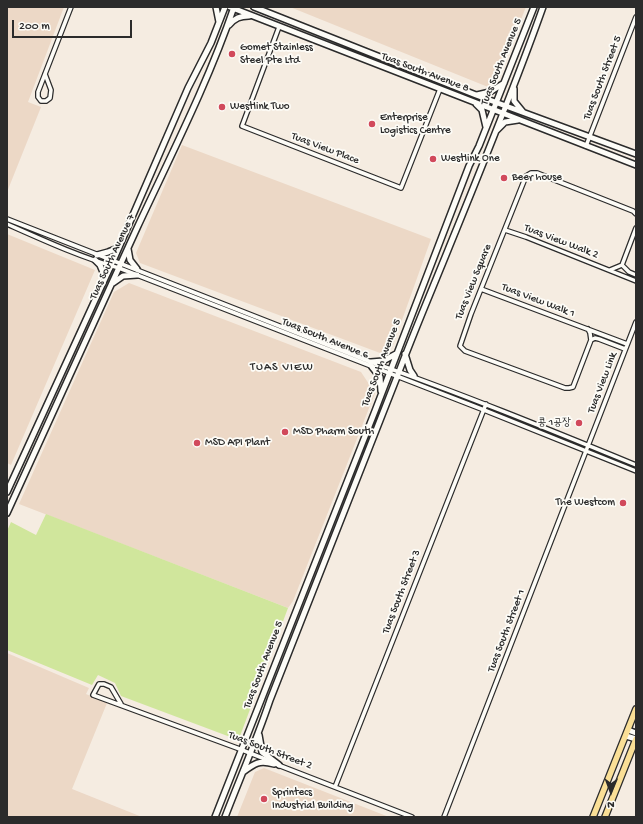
<!DOCTYPE html>
<html>
<head>
<meta charset="utf-8">
<style>
	body { margin:0 }
	#map { position:relative; width:643px; height:824px; overflow:hidden; background:#f5ece1; font-family:"Gochi Hand",sans-serif }
	canvas { display:block }
	.frame { position:absolute; inset:0; border:8px solid #2b2b2b; pointer-events:none }
	.north { position:absolute; left:591px; top:772px; width:40px; height:40px; -webkit-text-stroke:3px #fdfcf7; paint-order:stroke; rotate:181deg; font-size:11px; font-weight:700; line-height:16px; text-align:center; color:#2b2b2b }
	.north::after { content:''; display:block; margin:auto; width:14px; height:18px; background:#2b2b2b; clip-path:polygon(50% 0,100% 100%,50% 72%,0 100%) }
	.scale { position:absolute; left:12px; top:20px; width:120px; height:18px; box-sizing:border-box; border:2px solid #2b2b2b; border-top:0; padding-left:5px; font-size:12px; line-height:14px; white-space:nowrap; color:#2b2b2b; -webkit-text-stroke:3px #fdfcf7; paint-order:stroke }
</style>
</head>
<body>
<div id="map">
<canvas width="643" height="824"></canvas>
<div class="frame"></div>
<div class="north">N</div>
<div class="scale">200 m</div>
</div>
<script>
const ctx = document.querySelector('canvas').getContext('2d');
ctx.lineJoin = 'round';
function fillPath(path, color) { ctx.fillStyle = color; ctx.fill(path, 'evenodd'); }
function trace(path, color, width, dash) { ctx.strokeStyle = color; ctx.lineWidth = width; ctx.lineCap = dash ? 'butt' : 'round'; ctx.setLineDash(dash || []); ctx.stroke(path); }
function label(font, color, halo, rows, align = 'center') {
  ctx.font = font + ' "Gochi Hand","Poor Story",sans-serif'; ctx.lineWidth = 3.5; ctx.setLineDash([]); ctx.textBaseline = 'middle'; ctx.strokeStyle = halo; ctx.fillStyle = color; for (const [text, x, y, turn = 0] of rows) {
    ctx.save(); ctx.translate(x, y); ctx.rotate((+turn || 0) * Math.PI / 180); ctx.textAlign = isNaN(turn) ? turn : align; if (halo) ctx.strokeText(text, 0, 0); ctx.fillText(text, 0, 0); ctx.restore();
  }
}
fillPath(new Path2D(`
	M7,7H64L28,102L41,107L7,192Z
	M290,7H526L493,89Z
	M182,145L431,239L392,348L380,353L140,263L136,253Z
	M7,234L95,270L11,465L7,463Z
	M129,283L361,372L375,393L293,601L288,608L19,504L114,292Z
	M7,653L89,688L86,694L107,703L72,789L142,817H7Z
	M264,768L389,817H237L255,772Z`), '#ecd8c6');
fillPath(new Path2D(`
	M46,514L288,608L240,736L233,738L121,696L115,683L98,675L92,685L7,650V531L11,522L36,535Z`), '#d0e69c');
const street = new Path2D(`
	M279,27L242,126L401,188L440,89
	M45,74L51,90L50,98L46,101H41L38,97V92L71,7
	M586,146L636,17
	M7,219L371,362C460,393 548,429 636,465
	M7,224C43,240 80,257 119,268L484,410L636,471
	M505,230L526,237L636,281
	M622,265L636,228
	M622,265L629,272L636,275
	M610,270L622,265
	M481,289L627,344
	M588,329L590,333L591,340L573,387L569,388H565L465,351L460,346L471,314L526,176L531,173H537L633,211L636,214
	M591,340L595,338L599,339L625,349
	M121,704L111,687L104,684H99L93,695L237,748L270,761
	M278,765L412,817
	M335,787L486,404
	M444,817L636,322`);
const secondary = new Path2D(`
	M216,7L219,22
	M230,7L636,165
	M254,7L476,95L636,154
	M229,25C235,18 240,16 249,16
	M514,89V101L523,112
	M477,95L490,92L504,83
	M476,104L482,110L486,127
	M496,131L505,122L518,120
	M128,249L130,260L137,269
	M97,255L108,252L118,248
	M95,260L100,265L105,277
	M113,283L123,276L137,275
	M405,354L410,370L414,376
	M371,362L383,361L396,354
	M372,367L380,377L381,391
	M7,492L113,261L188,88L211,43L225,7
	M7,513C50,418 93,323 137,228C171,155 208,83 234,7
	M628,730L636,733
	M259,735L262,752L279,765
	M626,736L636,739
	M243,772C255,763 259,760 274,764
	M215,817L375,411L469,166L479,146L534,7
	M225,817C240,778 257,739 270,700L397,377C413,334 431,292 448,250C481,169 514,89 543,7`);
const primary = new Path2D(`
	M593,817L636,709
	M605,817L636,739`);
trace(street, '#2b2b2b', 6);
trace(secondary, '#2b2b2b', 8);
trace(primary, '#2b2b2b', 8);
trace(street, '#fdfcf7', 3.5);
trace(secondary, '#fdfcf7', 5);
trace(primary, '#fadf96', 5.5);
for (const [x, y, r, color] of [
	[232,54,4,"#d1495b"],
	[222,107,4,"#d1495b"],
	[372,124,4,"#d1495b"],
	[433,159,4,"#d1495b"],
	[504,178,4,"#d1495b"],
	[579,423,4,"#d1495b"],
	[285,432,4,"#d1495b"],
	[197,443,4,"#d1495b"],
	[623,503,4,"#d1495b"],
	[264,799,4,"#d1495b"]
]) { const dot = new Path2D(); dot.arc(x, y, r, 0, 2 * Math.PI); ctx.fillStyle = color; ctx.fill(dot); trace(dot, '#fdfcf7', 1.5); }
label('11px', '#2b2b2b', '#fdfcf7', [
	["Gomet Stainless",240,48],
	["Steel Pte Ltd",240,61],
	["Westlink Two",230,107],
	["Enterprise",380,118],
	["Logistics Centre",380,131],
	["Westlink One",441,159],
	["Beer house",512,178],
	["콩 1공장",571,423,"right"],
	["MSD Pharm South",293,432],
	["MSD API Plant",205,443],
	["The Westcom",615,503,"right"],
	["Sprintecs",272,793],
	["Industrial Building",272,806]
], 'left');
label('11px', '#2b2b2b', '#fdfcf7', [
	["Tuas South Avenue 5",502,62,-68],
	["Tuas South Avenue 8",425,73,21],
	["Tuas South Street 5",603,78,-69],
	["Tuas View Place",325,149,21],
	["Tuas View Walk 2",561,242,21],
	["Tuas South Avenue 7",113,257,-65],
	["Tuas View Square",474,282,-68],
	["Tuas View Walk 1",538,301,21],
	["Tuas South Avenue 6",325,339,22],
	["Tuas South Avenue 5",382,363,-69],
	["Tuas View Link",603,383,-69],
	["Tuas South Street 3",402,592,-69],
	["Tuas South Street 1",507,631,-69],
	["Tuas South Avenue 5",264,665,-69],
	["Tuas South Street 2",270,751,21]
]);
ctx.letterSpacing = '1px';
label('12px', '#2b2b2b', '#fdfcf7', [
	["TUAS VIEW",282,368]
]);
ctx.letterSpacing = '0px';
</script>
</body>
</html>
